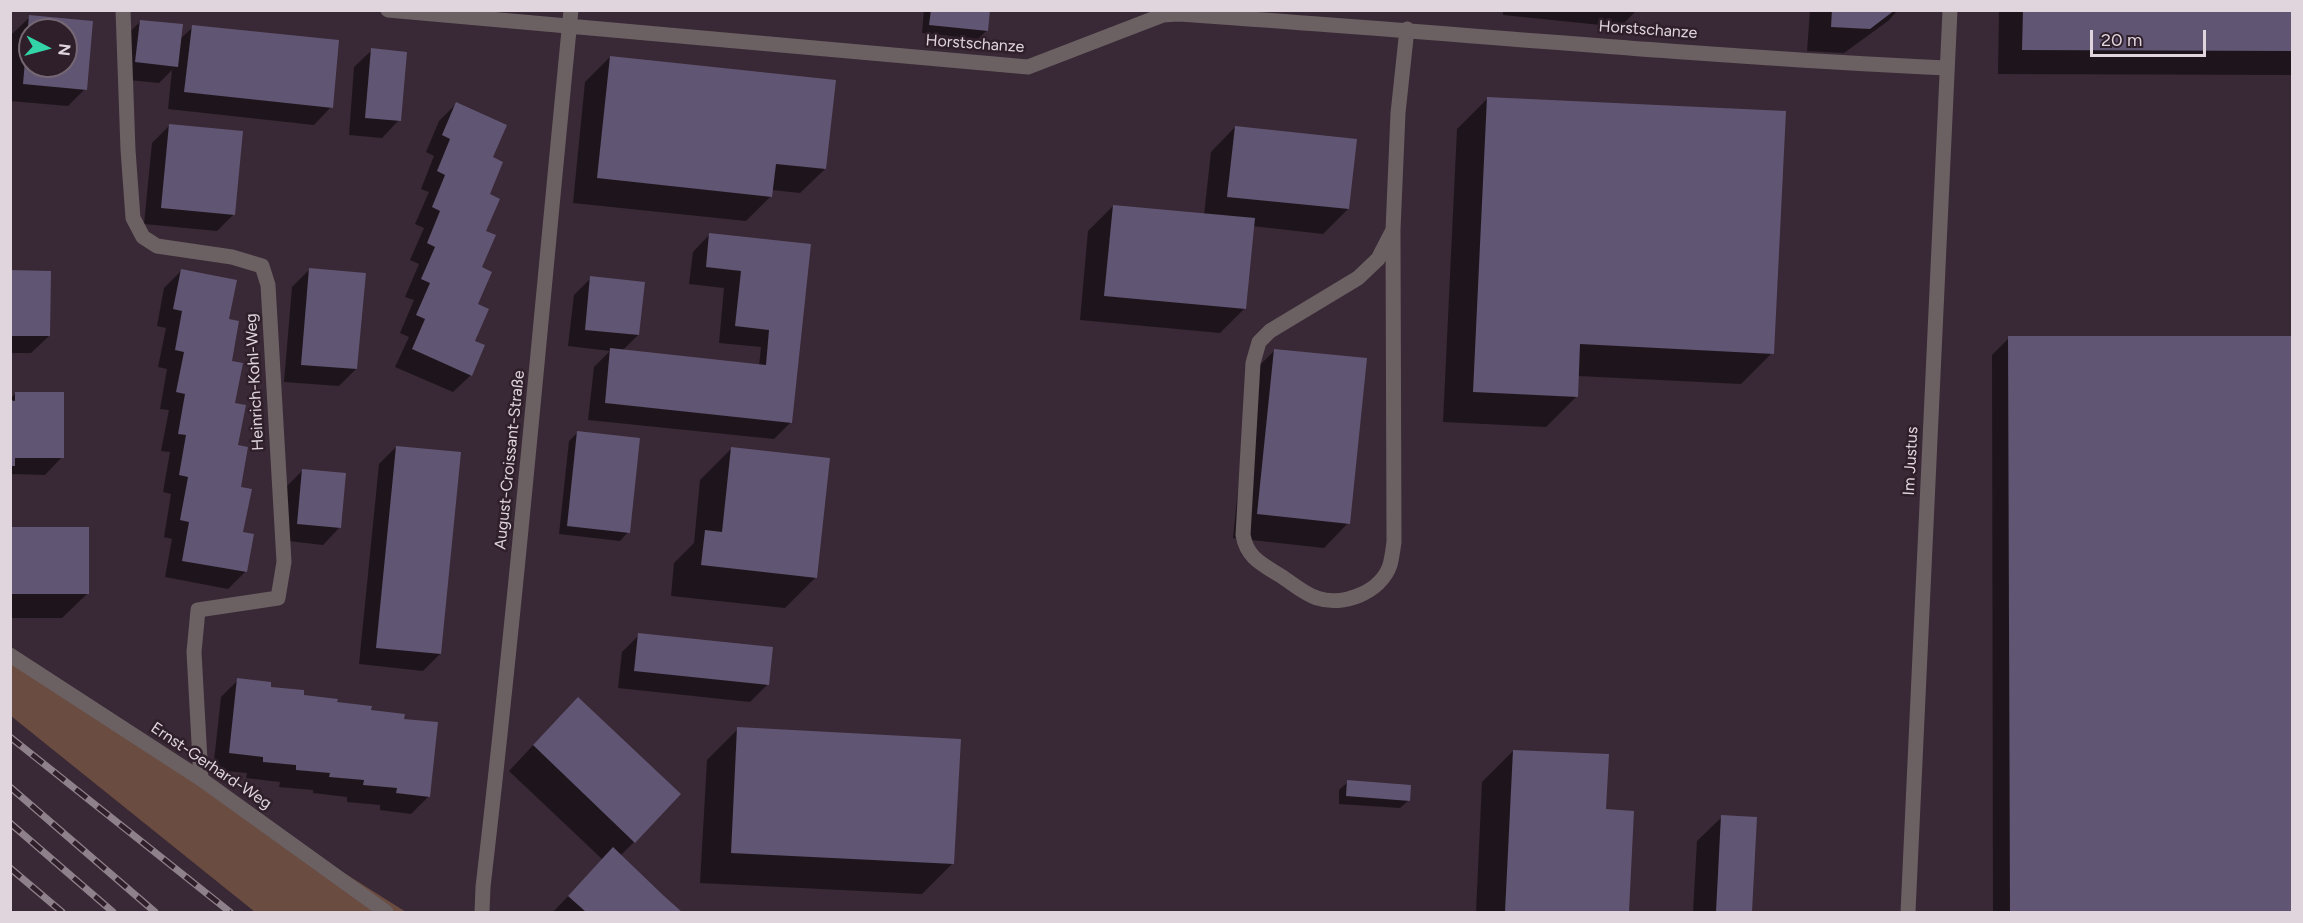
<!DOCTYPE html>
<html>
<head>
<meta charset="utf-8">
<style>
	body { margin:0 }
	#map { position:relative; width:2303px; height:923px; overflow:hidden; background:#392835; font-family:Figtree,sans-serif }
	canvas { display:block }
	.frame { position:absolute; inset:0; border:12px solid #e0d5dd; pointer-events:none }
	.north { position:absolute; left:18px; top:18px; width:60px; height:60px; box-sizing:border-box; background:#2f1f2b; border:2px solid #766872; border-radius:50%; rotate:96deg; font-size:16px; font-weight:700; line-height:24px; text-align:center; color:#e0d5dd }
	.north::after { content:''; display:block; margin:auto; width:21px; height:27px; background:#33d4a8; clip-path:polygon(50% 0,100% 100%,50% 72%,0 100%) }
	.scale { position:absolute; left:2090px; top:30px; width:116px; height:27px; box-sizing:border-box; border:3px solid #e0d5dd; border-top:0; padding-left:8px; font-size:18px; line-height:21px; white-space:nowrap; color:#e0d5dd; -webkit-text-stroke:4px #2f1f2b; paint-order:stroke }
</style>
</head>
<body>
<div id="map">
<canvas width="2303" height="923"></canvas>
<div class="frame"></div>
<div class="north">N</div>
<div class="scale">20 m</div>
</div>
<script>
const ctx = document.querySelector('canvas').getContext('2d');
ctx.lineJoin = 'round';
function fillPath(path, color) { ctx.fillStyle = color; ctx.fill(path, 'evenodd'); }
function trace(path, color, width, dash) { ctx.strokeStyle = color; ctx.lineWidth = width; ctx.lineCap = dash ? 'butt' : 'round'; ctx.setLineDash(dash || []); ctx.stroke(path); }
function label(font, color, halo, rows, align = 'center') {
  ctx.font = font + ' Figtree,sans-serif'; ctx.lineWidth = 5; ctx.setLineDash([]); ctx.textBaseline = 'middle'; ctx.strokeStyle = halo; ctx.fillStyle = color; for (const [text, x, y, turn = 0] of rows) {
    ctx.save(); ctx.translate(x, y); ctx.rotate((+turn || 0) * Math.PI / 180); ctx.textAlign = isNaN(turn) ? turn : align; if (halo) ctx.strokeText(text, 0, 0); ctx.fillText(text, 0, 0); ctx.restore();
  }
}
fillPath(new Path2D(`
	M10,662L406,912H255L11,716Z`), '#6a4c41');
fillPath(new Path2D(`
	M924,10H988L987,30L978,39L922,33Z
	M1503,10H1637L1620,27L1503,15Z
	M1810,10H1898L1888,21L1844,53L1807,51Z
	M1999,10H2292V75L1998,74Z
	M30,17L92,22L85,89L68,106L10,101L12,34ZM30,30H66V66H30Z
	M141,21L179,40L193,27L331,107L314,125L168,109L172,70L159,83L119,79L123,38Z
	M372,50L399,120L382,138L349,135L354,67Z
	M610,57L825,169L800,193L772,190L771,196L746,221L573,203L585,82Z
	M1488,98L1772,353L1741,384L1578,376L1577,396L1546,427L1443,422L1457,129Z
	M456,104L492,158L471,375L453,392L395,367L409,337L400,333L414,300L405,297L419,264L410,260L424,228L415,224L429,192L421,189L434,156L426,152L439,121Z
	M169,126L234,214L217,231L144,224L152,143Z
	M1235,127L1348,209L1323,234L1252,226L1245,308L1220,333L1080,320L1088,231L1113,206L1204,215L1211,152Z
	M710,234L810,245L791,422L774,439L588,420L594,367L610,351L568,346L574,295L591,278L638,335L622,351L759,366L761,347L719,343L724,288L689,284L693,252Z
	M309,270L356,369L339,386L284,382L292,287Z
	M181,271L228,321L245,572L228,589L165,577L172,539L164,537L171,494L163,492L170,452L161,451L169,410L160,409L167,369L158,367L166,328L157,326L164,288Z
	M10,272L49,336L31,353H10Z
	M2292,337V912H1993L1992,355L2009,338Z
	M1275,350L1348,523L1324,548L1233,538L1250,375Z
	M16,393L62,457L45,475L10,474V399Z
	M577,433L628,532L620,541L559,534L569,441Z
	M396,447L440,654L423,671L359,664L379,464Z
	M731,449L816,577L785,608L671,596L674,563L694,543L700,480Z
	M302,471L340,527L323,545L280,540L285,488Z
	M10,528L87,594L62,618H10Z
	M639,635L767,685L750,702L618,688L622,652Z
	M238,680L403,720L429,796L411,814L380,810V805L347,802V797L313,793V790L279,787L280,782L246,778L247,773L213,770L221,697Z
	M553,724L634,842L620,856L680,912H553L603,860L509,771Z
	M738,729L952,864L922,894L700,883L707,760Z
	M1513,751L1605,811L1632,812L1627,912H1476L1482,782Z
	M1348,782L1409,800L1400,808L1339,804V790Z
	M1722,817L1755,819L1750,912H1693L1697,841Z`), '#0007');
fillPath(new Path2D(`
	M931,10H990L988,31L929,25Z
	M1832,10H1895L1870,29L1831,27Z
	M2023,10H2292V51L2022,50Z
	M29,15L93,21L87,90L23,84ZM30,30H66V66H30Z
	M140,20L183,24L178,67L135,62Z
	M192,25L339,40L333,108L184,92Z
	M371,48L407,52L401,121L365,118Z
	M610,56L836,80L826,169L776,164L772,197L597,178Z
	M1487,97L1786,111L1774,354L1580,344L1578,397L1473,392Z
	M456,102L507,125L493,157L503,162L490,194L500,199L486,231L496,235L482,267L492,272L478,304L489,309L475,341L485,345L472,376L412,349L425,319L416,315L430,283L421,279L435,247L427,243L440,211L432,207L445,175L437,171L450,139L442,135Z
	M169,124L243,131L235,215L161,208Z
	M1235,126L1357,139L1349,209L1227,197Z
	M1113,205L1255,218L1246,309L1104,296Z
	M709,233L811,244L792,423L605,403L610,348L766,365L769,330L735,326L741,271L706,267Z
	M309,268L366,273L357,369L301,365Z
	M181,269L237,280L229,319L239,321L232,361L243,363L235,403L246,405L238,445L248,447L241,487L252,489L243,532L254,534L247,572L182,561L189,522L180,520L188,477L179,475L186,435L178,434L185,394L176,392L184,352L175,350L182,311L173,309Z
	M10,270L51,271L50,336H10Z
	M590,276L645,282L639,335L585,330Z
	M2008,336H2292V912H2010Z
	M1274,349L1367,358L1350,524L1257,514Z
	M15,392H64V458H15V466H10V400L15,401Z
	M577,431L640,438L630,533L567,526Z
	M396,446L461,452L441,654L376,648Z
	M731,447L830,458L817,578L701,565L705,530L722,532Z
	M302,469L346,473L341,528L297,524Z
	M10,527H89V594H10Z
	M638,633L773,647L769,685L634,671Z
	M237,678L271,682V687L304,690V695L338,699L337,702L372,706L371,710L405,714L404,719L438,722L430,797L396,793L397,788L363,785L364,780L329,777L330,773L296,770V765L263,762V757L229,753Z
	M578,697L681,794L635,843L533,745Z
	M737,727L961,739L954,864L731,853Z
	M1513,750L1609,754L1606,809L1634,811L1629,912H1505Z
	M1347,780L1411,785L1410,801L1346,796Z
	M1721,815L1757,817L1752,912H1716Z
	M613,847L664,896L682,912H586L568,896Z`), '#605572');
trace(new Path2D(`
	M1393,230L1394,542C1393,549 1392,558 1390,565C1381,592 1343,607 1317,598C1304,594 1292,583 1281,576C1262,564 1247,558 1243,535L1253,363L1259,342L1270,331L1358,278L1378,259L1393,230L1398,113L1407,29`), '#6b6062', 15);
trace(new Path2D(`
	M123,10L128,150L133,218L143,237L157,246L232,257L262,266L268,285L284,562L278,598L198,610L194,652L201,779
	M388,10L1028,67L1163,15L1178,14C1434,31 1690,56 1947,68
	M10,655L201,779L386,912
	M482,912L483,887C517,595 542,303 571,10
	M1908,912L1950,10`), '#6b6062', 15);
const rail = new Path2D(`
	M10,737L230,912
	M10,787L155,912
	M10,823L113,912
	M10,868L62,912`);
trace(rail, '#8f818b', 7);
trace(rail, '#2f1f2b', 4.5, [14]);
label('16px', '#e0d5dd', '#2f1f2b', [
	["Horstschanze",1648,30,4],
	["Horstschanze",975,44,4],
	["Heinrich-Kohl-Weg",255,382,-93],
	["August-Croissant-Straße",510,460,-84],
	["Im Justus",1911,461,-87],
	["Ernst-Gerhard-Weg",211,766,34]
]);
</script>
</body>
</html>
